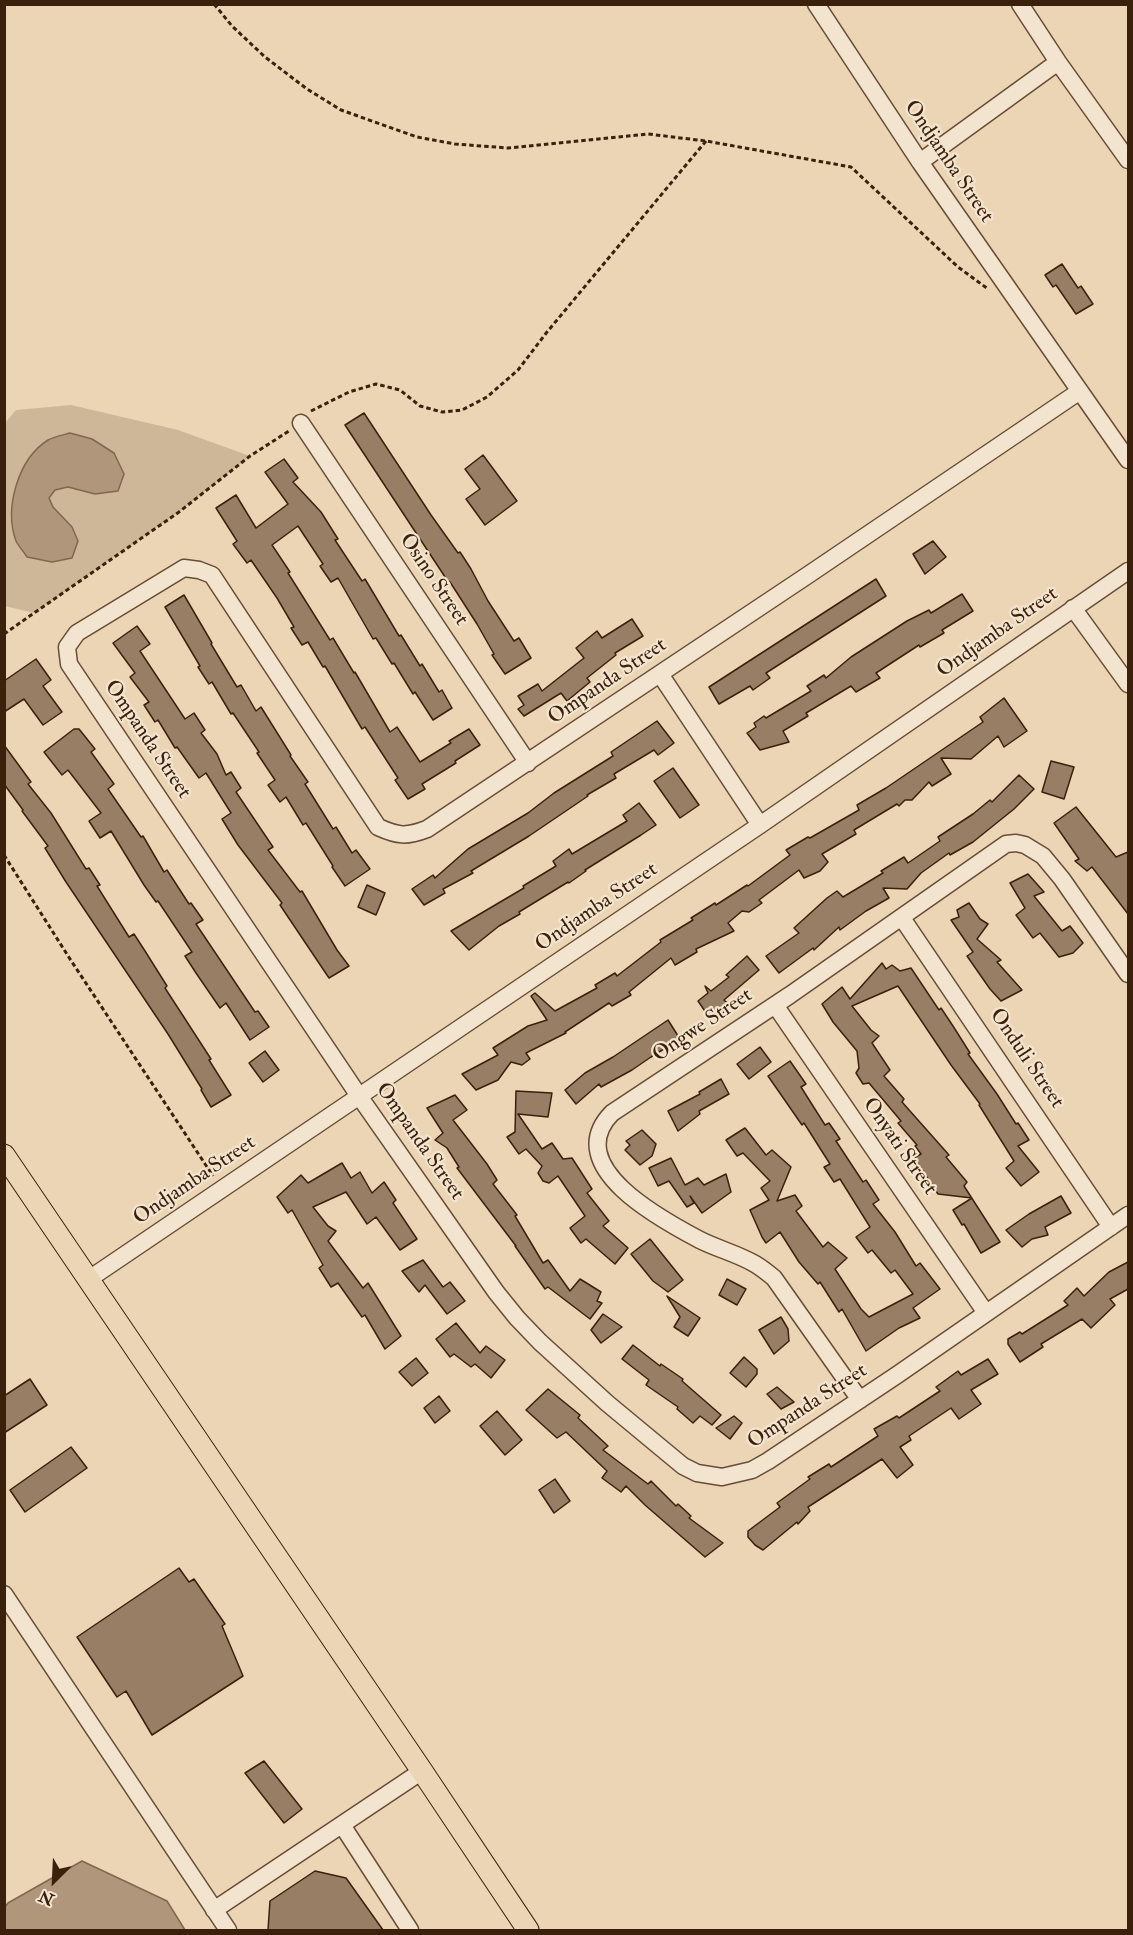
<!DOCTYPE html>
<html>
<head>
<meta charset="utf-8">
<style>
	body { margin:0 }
	#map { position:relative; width:1133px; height:1935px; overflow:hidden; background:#ecd5b5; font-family:"IM FELL Double Pica",serif }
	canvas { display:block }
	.frame { position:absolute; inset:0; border:6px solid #3b200c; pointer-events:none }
	.north { position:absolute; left:24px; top:1851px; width:60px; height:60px; -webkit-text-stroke:4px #f3e4cf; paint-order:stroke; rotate:204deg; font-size:16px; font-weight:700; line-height:24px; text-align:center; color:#3b200c }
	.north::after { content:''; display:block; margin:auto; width:21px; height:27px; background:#3b200c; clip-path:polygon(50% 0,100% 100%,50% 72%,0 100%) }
</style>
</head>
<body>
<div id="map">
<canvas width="1133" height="1935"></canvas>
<div class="frame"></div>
<div class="north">N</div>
</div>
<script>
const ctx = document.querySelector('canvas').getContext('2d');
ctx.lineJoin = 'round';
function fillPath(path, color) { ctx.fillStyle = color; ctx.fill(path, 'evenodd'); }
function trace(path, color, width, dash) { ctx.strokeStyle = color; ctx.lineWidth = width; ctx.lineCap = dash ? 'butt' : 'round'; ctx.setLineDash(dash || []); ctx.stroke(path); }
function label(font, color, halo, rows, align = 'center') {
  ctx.font = font + ' "IM FELL Double Pica",serif'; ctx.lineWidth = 4.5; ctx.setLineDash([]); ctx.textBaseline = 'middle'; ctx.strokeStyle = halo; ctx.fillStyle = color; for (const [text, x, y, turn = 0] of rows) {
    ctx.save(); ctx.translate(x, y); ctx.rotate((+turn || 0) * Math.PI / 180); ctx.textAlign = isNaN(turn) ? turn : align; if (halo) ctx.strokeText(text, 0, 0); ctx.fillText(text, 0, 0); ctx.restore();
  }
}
fillPath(new Path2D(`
	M71,405L178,430L250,456L179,512L34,613L5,606L4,424L16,410Z`), '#ceb698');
const water = new Path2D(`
	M70,433L92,439L114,453L124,474L118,491L95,494L68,487L55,490L49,498L53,507L72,527L78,541L72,558L52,562L27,557C24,552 19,547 16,541C4,508 18,459 48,440C54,437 63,435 70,433Z
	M82,1861L167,1901L185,1930H5V1907L8,1903Z`);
fillPath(water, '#b0977c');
trace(water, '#81674f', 1.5);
const building = new Path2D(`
	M1062,264L1078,288L1081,286L1093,304L1076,314L1056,285L1053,287L1045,275Z
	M364,413L431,515L458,553L460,552L471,569L488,601L514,641L519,638L531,658L505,674L492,655L494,654L477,624L450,582L449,583L345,425Z
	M483,455L517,501L485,525L466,499L480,489L465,469Z
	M284,459L298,478L293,482L321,512L338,539L335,540L362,581L365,579L399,636L401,635L420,666L422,664L439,692L442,690L452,708L433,720L415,692L413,694L394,663L392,664L376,638L373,639L338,578L331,582L320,566L323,564L298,526L272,545L290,572L288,573L330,640L333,638L354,673L355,672L390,732L397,727L420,762L451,743L449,741L469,729L480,745L455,761L456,763L422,784L425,789L408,799L395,780L398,778L365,727L362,729L325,666L323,667L308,642L302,645L291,628L294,627L277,598L251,560L247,563L233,544L237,541L216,508L236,495L256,528L288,504L265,472Z
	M933,541L946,557L925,574L913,554Z
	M876,579L886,596L766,673L770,678L753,690L750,686L719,704L709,687Z
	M962,594L973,611L942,630L944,633L920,647L919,645L876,673L880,678L856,692L851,686L806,713L808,716L783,731L789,742L760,750L747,733L756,727L754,723L764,716L766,718L811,691L807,686L824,675L826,678L851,657L907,621L929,610L931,613Z
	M184,595L212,643L211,644L237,687L241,685L256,711L261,707L291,755L290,756L308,782L305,784L333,829L336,827L352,853L356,850L370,869L345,886L332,867L333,866L306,823L303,825L286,797L280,802L268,785L275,780L257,753L259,752L233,713L231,714L212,682L209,684L198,667L200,666L165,607Z
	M632,619L643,636L615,653L616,655L587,678L590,682L567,701L561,693L524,716L518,709L524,705L518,696L538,684L542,691L584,658L576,648L597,631L602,638Z
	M137,626L150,644L140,651L185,719L194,713L205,730L201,733L217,754L226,775L231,772L241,788L236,792L273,847L268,850L300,892L302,891L337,950L349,966L329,978L280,905L282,903L238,845L222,819L231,813L206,773L199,778L177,747L175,748L158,720L155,722L144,705L149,702L130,677L135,673L113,643Z
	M36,659L51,680L43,686L62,712L43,725L24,699L4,712V681Z
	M1004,698L1027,731L1004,747L998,736L971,759L941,758L951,774L932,786L929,782L912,800H905L899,806L897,804L854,830L856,834L822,854L828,862L820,871L804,878L799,870L759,900L762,903L749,912L742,911L728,923L734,931L696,949L697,952L675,965L671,958L629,992L631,995L612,1006L609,1003L565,1032L566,1033L526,1053L530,1059L522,1065L511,1062L498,1080L476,1090L462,1074L498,1055L493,1048L528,1026L547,1020L531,996L535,993L555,1011L597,988L595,985L615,973L617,976L661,942L660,940L693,920L691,918L715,903L716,905L747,885L748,886L790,855L786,850L808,837L810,838L859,810L857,805L886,788L983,722L980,717Z
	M657,721L674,743L658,755L654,750L614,774L616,778L587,795L588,796L529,836L471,871L473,873L443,889L445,893L424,905L412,889L433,875L435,878L468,849L528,813L554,793L613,756L611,752Z
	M74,729H79L95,749L91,752L114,784L108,789L141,837L143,836L164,872L167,870L189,904L191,903L203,920L196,924L255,1012L258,1011L269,1027L250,1040L226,1003L220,1008L196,973L185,956L192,952L158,901L156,902L144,885L111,831L100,838L89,821L101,813L68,770L62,775L44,752Z
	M4,745L31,782L28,784L51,813L86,869L89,868L100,885L97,886L129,937L134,934L145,951L167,986L165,988L211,1059L209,1060L231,1095L211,1107L201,1090L202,1089L168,1034L66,882L45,848L48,846L22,811L23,810L4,784Z
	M1051,761L1074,767L1064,799L1042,792Z
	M673,768L699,805L680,818L654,781Z
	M1019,775L1034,789L1014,809L973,842L950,855L949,853L921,873L907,889L883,888L889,898L866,911L840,930L839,927L814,950L813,948L779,973L766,956L799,933L794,928L827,898L837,891L843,897L883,873L881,871L904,857L908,863L940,841L938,837L973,814L990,800L992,802Z
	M639,803L656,825L641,835L585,870L586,871L569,883L568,882L519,912L520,914L499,926L469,950L451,931L524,888L523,886L556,866L553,861L569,849L572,854L627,821L623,815Z
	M1076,807L1116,857L1128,852V914L1092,867L1087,871L1075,861L1079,859L1054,823Z
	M1028,874L1044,892L1034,896L1062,931L1070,926L1083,943L1073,953L1059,957L1040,933L1033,938L1016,915L1025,908L1010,883Z
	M367,885L385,893L376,915L358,907Z
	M969,903L980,919L988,924L977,939L1001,960L997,962L1022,990L1001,1001L990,989L967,956L973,952L951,920L959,917L957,910Z
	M747,956L759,970L724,1000L731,1006L718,1017L715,1011L709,1017L698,1001L708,993L705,986L711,991L729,977L726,975Z
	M882,963L886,969L892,965L900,971L911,968L939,1010L941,1008L953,1026L970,1053L968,1054L997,1094L1016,1124L1018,1123L1029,1140L1018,1146L1039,1172L1021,1186L1006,1168L1014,1161L979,1105L980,1104L951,1065L898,986L852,1006L871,1030L879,1036L872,1043L890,1070L884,1076L904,1099L902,1102L949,1155L946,1157L967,1182L964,1186L1000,1242L981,1253L964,1224L962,1225L953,1210L972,1198L938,1194L914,1158L921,1154L915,1146L917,1145L898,1123L901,1121L869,1083L863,1084L856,1073L859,1068L857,1051L833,1022L822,1004L842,987L850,999Z
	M668,1020L680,1039L651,1057L632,1070L601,1087L599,1084L576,1104L565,1090L585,1073L613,1057Z
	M760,1047L771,1062L749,1079L737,1064Z
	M265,1051L279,1070L263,1082L249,1063Z
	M790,1061L806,1084L801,1087L825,1125L829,1123L840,1139L836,1141L863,1182L866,1180L879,1200L873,1204L895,1232L916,1266L920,1263L940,1289L913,1308L920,1318L899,1328L866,1351L842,1309L839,1312L820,1282L818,1284L799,1262L780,1232L766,1243L762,1237L750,1210L769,1200L761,1188L770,1181L743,1153L737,1156L726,1140L745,1128L766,1155L772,1150L791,1167L777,1201L795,1195L802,1206L796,1211L823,1247L828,1242L847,1258L835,1269L861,1309L869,1317L913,1294L895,1270L891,1273L872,1250L868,1253L856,1237L870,1227L840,1179L834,1182L824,1167L830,1164L804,1123L802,1125L768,1076Z
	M721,1079L729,1094L699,1111L700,1114L678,1131L668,1111L700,1094L699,1092Z
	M516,1091L552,1093L548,1117L518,1114L542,1149L552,1143L563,1159L572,1158L592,1189L587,1193L609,1221L603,1226L628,1248L615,1264L586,1239L581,1243L570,1228L585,1216L558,1176L549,1183L543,1181L538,1173L542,1166L526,1149L519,1154L507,1137L515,1132Z
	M455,1095L467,1110L453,1120L487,1164L497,1180L493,1184L517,1215L515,1216L543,1263L548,1260L570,1291L580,1279L601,1292L597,1301L602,1303L590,1319L548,1287L545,1289L515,1246H516L457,1168L459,1167L447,1148L435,1140L443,1133L427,1108Z
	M642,1130L656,1144L652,1156L640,1165L625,1150L630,1145L626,1141Z
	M671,1158L685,1185L698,1178L704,1185L726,1174L731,1192L702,1213L690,1196L694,1203L687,1207L669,1181L658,1186L649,1168Z
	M342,1163L351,1178L360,1172L372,1193L384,1182L396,1200L393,1203L417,1239L400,1250L376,1217L367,1224L346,1192L313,1207L328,1226L336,1231L328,1241L363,1288L368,1283L401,1336L385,1349L365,1315L362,1317L338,1283L331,1287L319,1268L323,1265L292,1210L288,1213L277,1197L301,1175L308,1183Z
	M1061,1196L1071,1213L1045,1227L1048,1235L1032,1239L1022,1247L1006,1230L1029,1214Z
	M650,1239L683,1280L668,1292L653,1281L631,1254Z
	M423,1260L443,1287L450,1282L465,1301L447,1314L425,1285L419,1292L402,1271Z
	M1128,1262V1289L1110,1299L1115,1305L1091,1328L1082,1319L1041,1344L1043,1347L1020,1362L1008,1344V1339L1020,1332L1022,1334L1068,1305L1064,1301L1077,1288L1084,1296L1109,1272Z
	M727,1279L746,1289L737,1305L719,1295Z
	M667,1296L700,1318L688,1336L674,1327L680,1317Z
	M603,1314L622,1327L601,1343L591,1330Z
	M781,1317L788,1329L789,1341L774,1354L759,1330Z
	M456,1323L480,1353L486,1346L505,1360L491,1378L475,1364L471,1367L454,1354L450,1357L436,1339Z
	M633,1345L660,1366L661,1364L683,1379L682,1381L721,1415L712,1425L700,1416L693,1423L677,1409L678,1407L646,1385L649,1380L622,1359Z
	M744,1357L757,1369V1374L746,1387L730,1373Z
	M416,1358L428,1373L412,1386L399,1372Z
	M988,1359L998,1374L971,1390L981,1404L959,1419L951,1408L909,1436L911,1440L900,1447L913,1465L897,1478L882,1459L808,1507L810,1511L798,1524L797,1522L763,1550L755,1545L748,1537V1531L780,1507L777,1503L810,1479L808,1477L829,1464L831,1467L878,1436L874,1429L897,1416L899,1418L940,1391L936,1387L958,1371L961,1375Z
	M30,1379L47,1405L4,1433V1396Z
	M777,1387L794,1402L781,1409L767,1394Z
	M548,1389L580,1415L578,1418L608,1446L603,1450L648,1484L651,1481L676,1506L678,1504L691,1516L689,1518L723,1543L705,1557L645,1505L626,1486L621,1492L602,1478L607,1471L566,1432L557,1438L526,1410Z
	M439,1396L450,1411L435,1423L424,1408Z
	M497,1411L522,1440L505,1455L480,1426Z
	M734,1416L742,1423L730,1439L716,1428Z
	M71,1447L87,1468L25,1512L10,1490Z
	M555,1479L570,1501L554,1513L539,1490Z
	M179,1568L189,1582L194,1579L225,1624L222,1626L243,1676L152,1735L126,1691L117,1697L77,1637Z
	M264,1761L302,1809L284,1823L245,1773Z
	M315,1871L346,1878L383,1930H268L270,1901Z`);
fillPath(building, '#977e64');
trace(building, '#3b200c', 1.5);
const minor = new Path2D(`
	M816,4L920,162L1128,460
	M1020,4L1058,62L1128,160
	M920,162L1058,62
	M1080,391L808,575L427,829C406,837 398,836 378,827L212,575L199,570L184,568L77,633L67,647L69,664L359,1096L496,1292L517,1318L540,1342L607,1403L683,1466L697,1473L722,1477L752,1470L768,1461L897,1375L1128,1215
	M301,423L528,763
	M1073,608L1128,684
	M660,674L760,825
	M902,918L1111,1227
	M775,1005L986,1313
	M89,1279L760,825L1128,571
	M860,1400L774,1278C768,1273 762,1268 755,1264C738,1254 718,1249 700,1240C662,1220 560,1166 612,1113L790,995L1006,844L1016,843L1025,845L1043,856L1062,879L1128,974
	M4,1594L228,1930
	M342,1825L410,1930
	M214,1910L422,1771`);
const major = new Path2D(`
	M4,1155L422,1771L528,1930`);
trace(minor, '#674d36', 19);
trace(major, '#3b200c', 23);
trace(new Path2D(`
	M214,4L232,26L265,57L307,89L341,110L417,137L455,144L508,148L648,134L706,141L851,167L958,267L988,289
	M311,411L349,392L376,384L400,390L420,406L442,412L462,410L487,397L518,370L547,332L706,141
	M4,634L179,512L250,456L289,431
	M4,855L70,959L213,1176`), '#3b200c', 3, [4.5, 3]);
trace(minor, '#f3e4cf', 16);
trace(major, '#ecd5b5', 21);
label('21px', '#3b200c', '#f3e4cf', [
	["Ondjamba Street",948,162,56],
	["Osino Street",433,580,56],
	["Ondjamba Street",998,633,-35],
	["Ompanda Street",608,682,-34],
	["Ompanda Street",147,740,56],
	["Ondjamba Street",597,908,-34],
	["Ongwe Street",703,1026,-34],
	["Onduli Street",1026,1059,56],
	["Ompanda Street",419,1142,55],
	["Onyati Street",899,1147,55],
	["Ondjamba Street",195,1181,-34],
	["Ompanda Street",808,1407,-33]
]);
</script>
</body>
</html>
